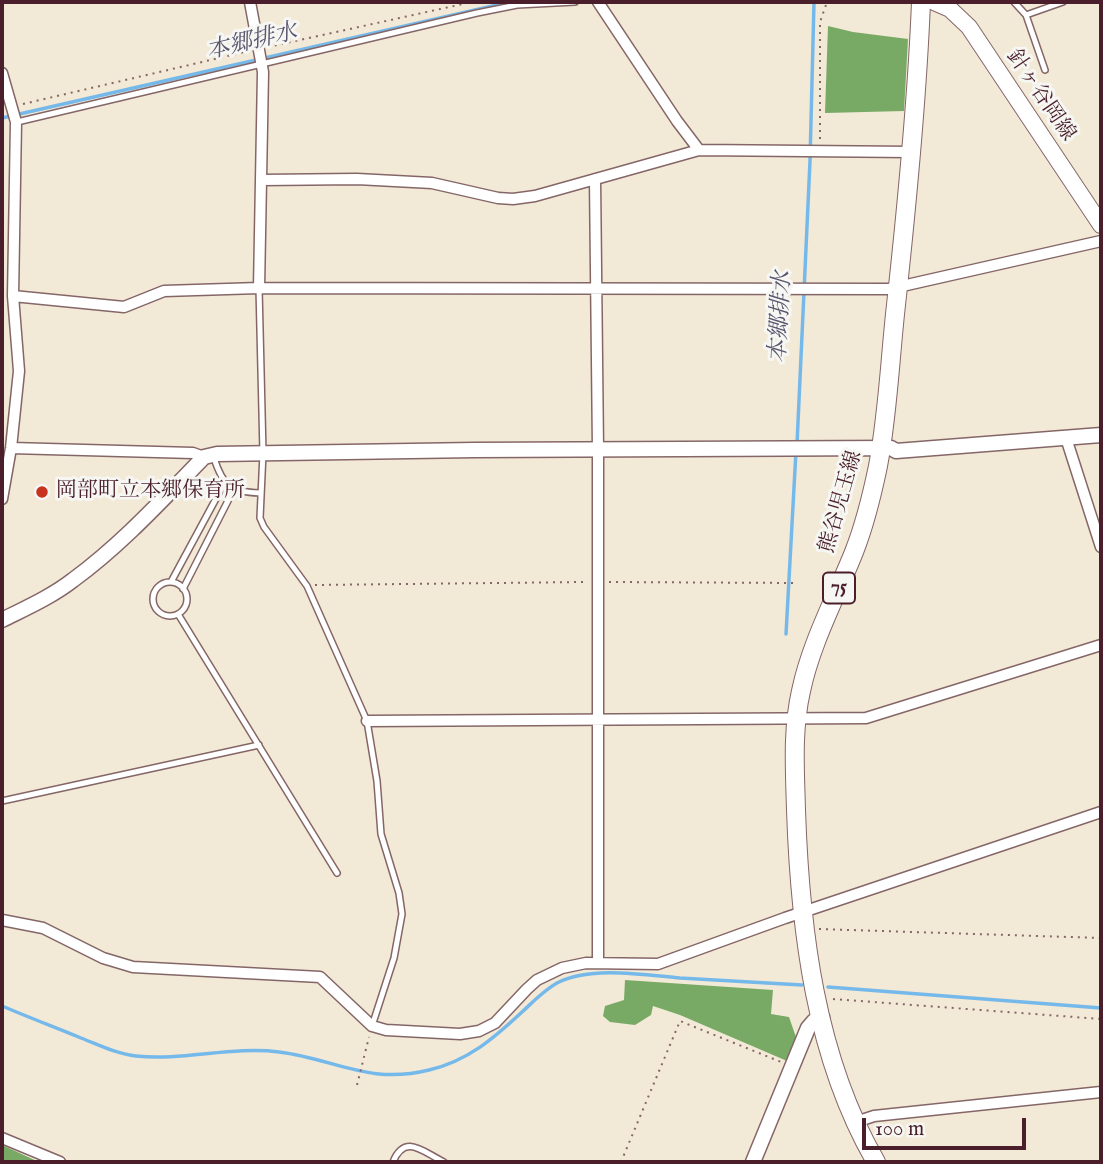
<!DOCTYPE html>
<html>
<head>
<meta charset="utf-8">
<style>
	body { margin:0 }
	#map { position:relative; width:1103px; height:1164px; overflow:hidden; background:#f3e9d7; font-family:"IM FELL English",serif }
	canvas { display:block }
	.frame { position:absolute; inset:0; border:4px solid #4a1f2b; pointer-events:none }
	.scale { position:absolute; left:862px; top:1118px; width:164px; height:32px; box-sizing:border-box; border:4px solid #4a1f2b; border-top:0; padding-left:9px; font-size:21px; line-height:24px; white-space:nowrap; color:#4a1f2b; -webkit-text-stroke:5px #f6f6f2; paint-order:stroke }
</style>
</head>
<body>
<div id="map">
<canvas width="1103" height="1164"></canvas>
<div class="frame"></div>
<div class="scale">100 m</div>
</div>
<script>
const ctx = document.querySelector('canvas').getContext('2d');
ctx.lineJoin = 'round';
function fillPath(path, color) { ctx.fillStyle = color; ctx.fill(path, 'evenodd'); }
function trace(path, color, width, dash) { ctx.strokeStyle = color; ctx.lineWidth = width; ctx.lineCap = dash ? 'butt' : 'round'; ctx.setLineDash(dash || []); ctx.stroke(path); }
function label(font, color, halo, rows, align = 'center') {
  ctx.font = font + ' "IM FELL English","Noto Serif JP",serif'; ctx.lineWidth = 6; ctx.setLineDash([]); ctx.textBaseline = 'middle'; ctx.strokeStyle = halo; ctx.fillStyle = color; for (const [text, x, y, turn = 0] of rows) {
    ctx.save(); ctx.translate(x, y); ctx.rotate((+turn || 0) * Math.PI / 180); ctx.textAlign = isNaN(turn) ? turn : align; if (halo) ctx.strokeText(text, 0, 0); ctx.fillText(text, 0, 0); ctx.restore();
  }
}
fillPath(new Path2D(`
	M828,26L853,32L908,39L904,111L825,113Z
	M625,980L773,990L771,1014L789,1017L797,1040L789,1060L787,1061L680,1015L653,1006L651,1015L635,1025L610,1022L603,1016L605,1006L624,1000Z
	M2,1145L39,1162H2Z`), '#78aa66');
trace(new Path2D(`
	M2,118L510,2
	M797,444L810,161L814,2
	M786,634L796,451
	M828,987L1101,1008
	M2,1006C28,1017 54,1027 81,1038C99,1045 117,1054 136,1056C183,1061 232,1046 279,1052C336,1059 368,1085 429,1070C468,1061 494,1038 522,1012C534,1001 545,989 559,982C592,966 645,975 680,978C721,980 761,983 802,985`), '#75b9eb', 3.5);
const service = new Path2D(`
	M1014,2L1026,15L1063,2
	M1026,15L1045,70
	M17,122L477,13L517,5L575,2
	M259,288L263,453L260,518L264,527L307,586L367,721L377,781L381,834L399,893L402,914L394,958L372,1026
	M214,458C223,486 230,492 260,493
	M171,582L225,482
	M153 599a17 17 0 1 1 34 0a17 17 0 1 1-34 0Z
	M183,589L234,489
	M178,614L337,873
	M2,801L259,745
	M393,1162C405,1133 423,1152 444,1162`);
const minor = new Path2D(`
	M250,2L263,72L259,288
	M598,2L677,121L699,150
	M2,73L16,122L13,296L19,371L11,448L2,499
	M595,179L598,450V963
	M262,180L357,179L432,183L498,198L513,199L535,196L699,150L911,152
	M13,296L124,307L164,291L259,288L889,289L1101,241
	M1066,438L1101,547
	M11,448L193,453L204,457
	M367,721L866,718L1101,645
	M2,920L43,928L103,958L133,967L320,977L372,1026L386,1030L460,1034L479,1031L495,1023L527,989L537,980L562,968L586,963L658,964L785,918L1101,812
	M856,1122L874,1116L1101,1092
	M2,1138L60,1162`);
const tertiary = new Path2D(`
	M2,620C26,608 51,597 73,580C121,545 163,499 204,457L217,454L475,450L891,448L896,451L1101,435
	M753,1162L808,1028L814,1021L822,1017`);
const secondary = new Path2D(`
	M934,2L950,9L969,27L1101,225`);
const primary = new Path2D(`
	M876,1162C815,1057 800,929 796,810C795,771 792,730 801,691C811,643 836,597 854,552C865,524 872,495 878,466C888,413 890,358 896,305C907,204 917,103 921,2`);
trace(service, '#856667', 8);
trace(minor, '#856667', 13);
trace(tertiary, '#856667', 17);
trace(secondary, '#856667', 18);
trace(primary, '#856667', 20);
trace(new Path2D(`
	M268,47L472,2
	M23,104L249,51
	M820,139V22L827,2
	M609,582L796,583
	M315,585L585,582
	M819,929L1101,938
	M833,999L1101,1019
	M357,1085L369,1037
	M621,1162L680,1021L781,1062`), '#856667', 2, [2, 5]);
trace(service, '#fff', 5);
trace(minor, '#fff', 10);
trace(tertiary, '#fff', 14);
trace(secondary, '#fff', 16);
trace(primary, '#fff', 18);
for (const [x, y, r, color] of [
	[42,492,7,"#c8321e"]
]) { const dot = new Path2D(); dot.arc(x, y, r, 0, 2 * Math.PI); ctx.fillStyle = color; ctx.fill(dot); trace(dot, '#f6f6f2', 2.5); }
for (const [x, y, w] of [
	[839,588,32]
]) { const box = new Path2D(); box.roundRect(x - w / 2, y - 15.5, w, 31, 5); ctx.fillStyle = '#f6f6f2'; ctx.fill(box); trace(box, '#4a1f2b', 2); }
label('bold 19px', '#4a1f2b', null, [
	["75",839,588]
]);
label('21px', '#4a1f2b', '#f6f6f2', [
	["針ヶ谷岡線",1040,96,56],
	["熊谷児玉線",842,502,-74]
]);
label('21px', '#4a1f2b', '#f6f6f2', [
	["岡部町立本郷保育所",56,492]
], 'left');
label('italic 23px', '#59556e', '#f6f6f2', [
	["本郷排水",252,43,-13],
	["本郷排水",782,317,-87]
]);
</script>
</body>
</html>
